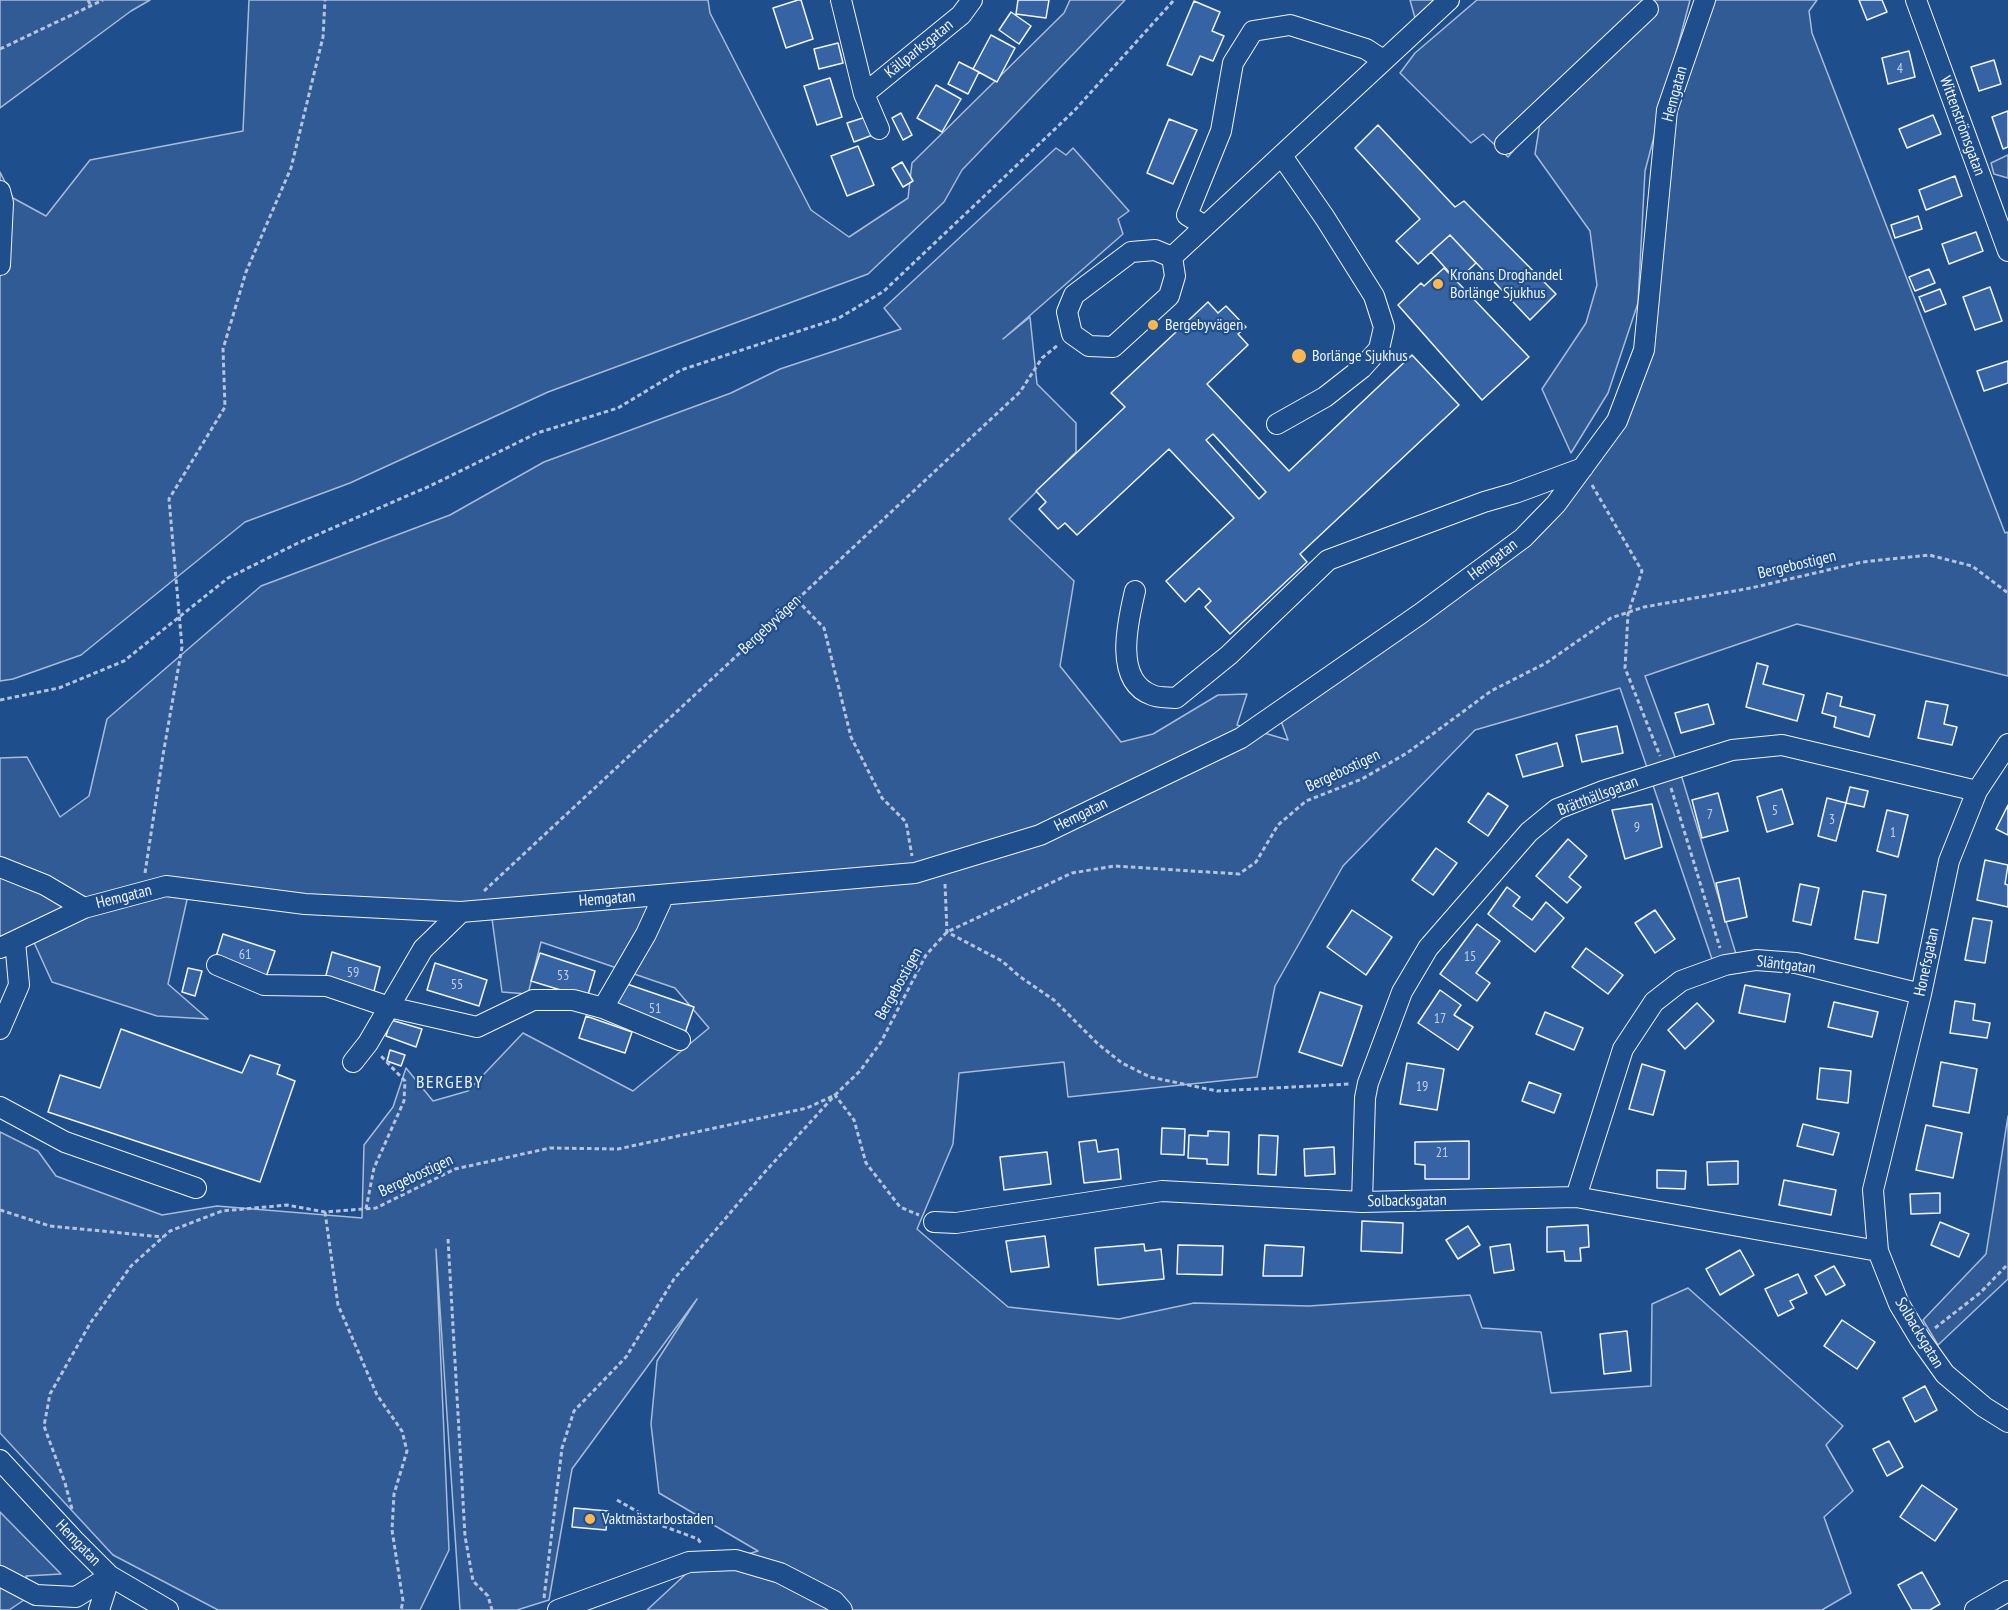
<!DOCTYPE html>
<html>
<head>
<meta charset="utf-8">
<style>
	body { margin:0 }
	canvas { display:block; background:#1f4e8c }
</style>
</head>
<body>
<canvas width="2008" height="1610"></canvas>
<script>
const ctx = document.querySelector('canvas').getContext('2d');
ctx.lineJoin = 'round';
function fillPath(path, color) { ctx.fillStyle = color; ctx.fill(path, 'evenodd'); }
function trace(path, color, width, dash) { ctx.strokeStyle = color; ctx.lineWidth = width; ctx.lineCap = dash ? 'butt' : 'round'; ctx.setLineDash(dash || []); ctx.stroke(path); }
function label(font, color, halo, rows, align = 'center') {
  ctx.font = font + ' "PT Sans Narrow",sans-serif'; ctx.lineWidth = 4.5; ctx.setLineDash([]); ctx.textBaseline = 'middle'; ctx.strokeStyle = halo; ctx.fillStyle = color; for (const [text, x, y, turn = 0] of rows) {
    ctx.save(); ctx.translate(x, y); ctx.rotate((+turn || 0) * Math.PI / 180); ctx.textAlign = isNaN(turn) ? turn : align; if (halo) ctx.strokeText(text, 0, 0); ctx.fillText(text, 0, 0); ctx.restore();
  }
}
const built = new Path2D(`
	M0,0H150L131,11L0,108Z
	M249,0H708L710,13L811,210L849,237L908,198L912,163L1064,13L1070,0H1125L962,170L944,202L868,274L548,392L350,483L245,522L81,655L13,679L0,681V172L13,198L46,216L90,160L243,131Z
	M1410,0H1434L1415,18Z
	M1477,0H1690L1645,171L1638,303L1608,393L1571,453L1542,389L1586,323L1597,285L1590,231L1535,154L1541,117L1508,157L1483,134L1471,143L1400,73L1415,53Z
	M1711,0H1817L1809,11L1812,33L2005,533L2008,532V676L1797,624L1645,676L1679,768L1740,967L1715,968L1620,688L1475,730L1343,866L1275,986L1257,1077L1068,1097L1064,1062L959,1073L953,1144L917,1229L1008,1307L1119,1319L1194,1303L1309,1306L1470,1295L1482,1328L1541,1332L1551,1393L1651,1386L1652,1304L1688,1288L1843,1426L1826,1445L1853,1491L1824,1517L1851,1593L1822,1610H647L688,1572L758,1551L659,1493L651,1424L657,1361L697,1299L572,1469L549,1600L517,1610H460L436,1249L449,1550L420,1610H218L113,1555L0,1433V1132L38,1151L56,1176L162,1215L217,1206L362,1218L364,1145L393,1107L406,1068L433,1101L468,1091L523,1033L633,1091L709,1028L675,988L541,942L528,994L502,992L490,904L304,899L191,882L168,984L208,1019L157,1016L52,982L27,927L0,939V758L27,757L60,817L89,796L107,719L261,586L450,515L544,462L731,393L780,369L901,329L884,308L1056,148L1066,155L1073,148L1129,211L1118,219L1123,234L1003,339L1030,317L1037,384L1076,423V452L1009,519L1074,581L1060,666L1121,742L1153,734L1218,695L1247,694L1237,725L1288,740L1281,721L1529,542L1600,461L1622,422L1674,115Z
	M2008,155V178L1994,174L1991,163Z
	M2008,1116V1279L1938,1345L1923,1320L1986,1254Z
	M0,1512L61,1574L26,1576L33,1594L9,1610H0Z`);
fillPath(built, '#305b95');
trace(built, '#a8bbd7', 1.5);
const building = new Path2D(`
	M798,0H801L813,39L786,48L773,8Z
	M1018,0H1049L1046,18L1016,14Z
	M1859,0H1882L1887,12L1867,20Z
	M1194,1L1220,12L1212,31L1224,36L1213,61L1200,56L1192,75L1167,65Z
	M1011,12L1031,26L1019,44L999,30Z
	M991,35L1015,48L997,82L973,69Z
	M838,43L843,63L819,69L814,49Z
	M1909,51L1915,77L1888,84L1882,58Z
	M1994,60L2001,84L1979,91L1971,67Z
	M959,62L979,72L968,94L948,84Z
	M830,78L842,117L817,125L804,86Z
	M936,85L961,99L942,132L917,118Z
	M2008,111V147L2003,149L1992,117Z
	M901,113L912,135L903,140L892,118Z
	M872,115L878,133L854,142L847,123Z
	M1933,115L1941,134L1907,148L1899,129Z
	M1169,119L1197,130L1173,184L1147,173Z
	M1378,125L1455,207L1464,201L1556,294L1530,320L1450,235L1418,264L1396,241L1420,219L1355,148Z
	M858,146L874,185L847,196L831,156Z
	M902,162L913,181L903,187L892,168Z
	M1955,176L1962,196L1926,210L1919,190Z
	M1918,216L1922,229L1895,238L1891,225Z
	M1976,232L1983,251L1949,264L1942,244Z
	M1450,235L1476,263L1457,281L1431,252Z
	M1444,268L1529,357L1482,400L1398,305L1421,283L1424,286Z
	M1929,269L1935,283L1915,291L1909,277Z
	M1990,287L2002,321L1975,330L1963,297Z
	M1940,289L1946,304L1925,312L1919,297Z
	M1208,302L1218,313L1226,306L1246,327L1238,334L1248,345L1207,384L1289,471L1412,355L1459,405L1300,554L1307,562L1230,634L1205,607L1211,601L1199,588L1185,602L1166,581L1234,518L1169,449L1077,535L1065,523L1058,529L1039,509L1046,502L1036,491L1125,407L1111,393ZM1213,434L1266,492L1259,499L1206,440Z
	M2008,361V383L1984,391L1977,371Z
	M1757,663L1768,666L1763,684L1804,695L1797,721L1746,707Z
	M1827,693L1842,697L1840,706L1875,715L1869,737L1834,727L1836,717L1822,713Z
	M1926,701L1948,705L1944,724L1957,727L1952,745L1918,738Z
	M1708,704L1714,724L1681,733L1675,713Z
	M1617,726L1623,753L1582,762L1576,735Z
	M1557,743L1563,766L1523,777L1516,755Z
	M1850,787L1868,791L1864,807L1846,803Z
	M1782,789L1793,824L1767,832L1757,797Z
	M1488,793L1508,806L1488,836L1468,822Z
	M1718,793L1728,831L1702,838L1692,800Z
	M1827,798L1846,803L1836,841L1818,836Z
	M1652,804L1662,847L1625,859L1612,810Z
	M2008,805V835L1996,829Z
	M1887,810L1908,815L1898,857L1877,851Z
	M1568,839L1587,856L1569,877L1581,887L1567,903L1536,876Z
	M1436,848L1457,863L1433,895L1412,880Z
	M1985,860L2008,865L2005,884L2008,885V907L1977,900Z
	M1739,878L1747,917L1725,922L1716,883Z
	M1800,884L1819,888L1811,925L1793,921Z
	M1507,887L1520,897L1513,906L1532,920L1546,902L1564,918L1535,952L1488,914Z
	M1863,891L1886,895L1878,943L1855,939Z
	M1352,910L1392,937L1366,975L1327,947Z
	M1655,910L1675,939L1655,953L1635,923Z
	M1973,918L1992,921L1985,963L1965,960Z
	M1477,924L1500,941L1476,973L1490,983L1477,1001L1440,974Z
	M223,934L275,951L266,977L215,960Z
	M1586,948L1623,975L1608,994L1572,967Z
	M332,952L380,967L373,995L325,979Z
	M540,953L595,971L587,998L531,981Z
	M435,963L487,980L479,1006L427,990Z
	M188,968L202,971L195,996L182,992Z
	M624,983L694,1007L685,1033L615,1011Z
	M1745,985L1790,994L1785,1022L1739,1013Z
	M1440,990L1461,1005L1454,1015L1473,1027L1458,1050L1418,1023Z
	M1320,992L1362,1006L1342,1066L1299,1052Z
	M1955,1001L1975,1004L1973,1020L1990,1023L1987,1038L1950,1033Z
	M1834,1002L1878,1012L1872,1037L1828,1027Z
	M1697,1003L1714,1021L1685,1049L1668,1030Z
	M1545,1012L1583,1028L1574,1050L1536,1034Z
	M586,1016L632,1032L625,1053L579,1038Z
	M391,1020L422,1029L416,1047L386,1036Z
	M121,1029L242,1073L250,1055L280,1065L277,1074L295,1081L260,1182L48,1112L60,1075L100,1088Z
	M390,1050L405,1055L401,1066L387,1061Z
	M1941,1062L1977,1069L1969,1113L1933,1106Z
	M1407,1063L1444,1069L1437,1110L1400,1104Z
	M1642,1064L1665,1071L1653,1115L1629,1109Z
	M1820,1068L1851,1071L1848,1103L1817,1099Z
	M1529,1082L1561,1094L1554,1113L1522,1101Z
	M1803,1124L1839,1133L1833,1155L1797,1146Z
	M1926,1125L1962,1133L1953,1178L1916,1170Z
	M1162,1128L1185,1129L1184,1155L1161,1154Z
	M1208,1131L1229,1132L1228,1165L1207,1164V1159L1188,1158L1189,1135L1208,1136Z
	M1259,1135L1278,1136L1276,1175L1258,1174Z
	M1096,1140L1098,1152L1118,1149L1121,1179L1084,1183L1079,1142Z
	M1469,1141V1179H1425V1165L1415,1164V1142Z
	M1334,1147L1335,1174L1305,1176L1304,1149Z
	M1047,1152L1051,1184L1004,1190L1000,1157Z
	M1738,1161V1184L1708,1185L1707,1162Z
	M1657,1170L1686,1171L1685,1189L1657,1188Z
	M1784,1180L1836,1190L1831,1215L1779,1205Z
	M1940,1193V1213L1911,1214L1910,1194Z
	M1362,1221L1403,1223L1402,1253L1361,1251Z
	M1940,1222L1969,1234L1959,1257L1931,1245Z
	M1588,1225L1589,1247L1580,1248L1581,1261H1565L1564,1251L1547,1252V1227Z
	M1468,1226L1480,1245L1458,1259L1446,1240Z
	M1045,1236L1049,1267L1011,1272L1006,1241Z
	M1144,1244L1145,1251L1161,1249L1164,1279L1098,1285L1095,1248Z
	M1510,1244L1514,1270L1494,1273L1490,1247Z
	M1178,1245L1223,1246L1222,1275L1177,1274Z
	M1265,1245L1304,1247L1302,1276H1263Z
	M1740,1250L1754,1275L1720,1295L1706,1269Z
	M1834,1266L1845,1285L1826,1295L1815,1276Z
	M1798,1274L1807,1293L1790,1301L1794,1308L1778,1316L1765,1289Z
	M1842,1320L1875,1342L1857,1369L1824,1346Z
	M1627,1331L1631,1371L1604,1374L1600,1334Z
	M1925,1386L1937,1410L1915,1422L1903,1398Z
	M1889,1441L1903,1467L1887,1476L1873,1449Z
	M1922,1485L1957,1509L1935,1541L1900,1517Z
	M574,1508L608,1511L606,1530L572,1527Z
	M1922,1572L1940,1604L1930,1610H1912L1898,1585Z`);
fillPath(building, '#3563a3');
trace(building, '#f2f6ff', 1.5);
const minor = new Path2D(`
	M841,0L864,94L879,129
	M1916,0L2008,251
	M864,94L961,15L972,0
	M1505,144L1648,9
	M0,191L3,203L0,265
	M1205,226L1187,215L1221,131L1233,63L1253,31L1290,25L1366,49L1383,60
	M1155,250L1172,257L1175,276L1169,296L1113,347L1089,346L1072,334L1067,312L1074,295L1131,252Z
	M1172,257L1449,0
	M1277,424L1325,397L1362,368L1379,349L1384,327L1374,296L1325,218L1282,156
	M1135,591C1128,621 1113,681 1152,695C1158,698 1168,697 1176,698L1229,655L1328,560L1484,502L1515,493L1583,468
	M2008,744L1977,791L1949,861L1921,994L1873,1190L1878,1251L1899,1304L1920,1339L1945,1374L1984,1407L2008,1422
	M0,867L45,885L84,908
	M0,948L84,908L166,886L305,904L461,912L915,873L1040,835L1241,738L1420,614L1523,538L1556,504L1617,421L1644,350L1667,110L1705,0
	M217,965L264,985L327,986L389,1007L477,1027L533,1000H573L603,1008L680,1040
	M603,1008L646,934L664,895
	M0,1029L19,985L15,941
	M353,1062L368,1043L423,949L461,912
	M0,1107L65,1142L196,1188
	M1576,1197L1623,1049L1654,1002L1681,981L1725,965L1756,960L1796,963L1921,994
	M1362,1202L1365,1098L1368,1083L1402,992L1428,948L1529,832L1557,809L1603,791L1732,750L1782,745L1977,791
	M934,1222L956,1223L1162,1191L1362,1202L1576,1197L1878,1251
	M0,1460L74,1540L110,1576L168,1610
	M0,1576L36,1595L76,1597L110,1576
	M99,1610L110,1576
	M558,1610L689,1562L736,1560L780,1573L834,1601L842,1610
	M1975,1610L2008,1591`);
trace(minor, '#f2f6ff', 22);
trace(new Path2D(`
	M88,0L91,6
	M0,49L103,0
	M1592,485L1642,571L1628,614L1625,668L1660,756
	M797,600L824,628L851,737L882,798L906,822L912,856
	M0,700L59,688L124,661L228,578L298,543L430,486L537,433L618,408L681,370L839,318L884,291L1074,111L1174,0
	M1671,788L1720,948
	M145,873L163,755L182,647L169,499L225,407L223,349L246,272L291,168L323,37L325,0
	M945,884L947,932L1002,961L1019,976L1054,1000L1098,1044L1122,1063L1150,1077L1217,1091L1350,1084
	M484,891L1020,392L1042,358L1058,345
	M366,1209L374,1168L404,1101L405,1081L380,1055
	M0,1210L50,1226L163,1237
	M325,1212L338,1305L377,1395L402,1431L407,1451L394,1494L392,1530L403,1601L401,1610
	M448,1239L465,1536L473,1581L488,1596L492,1610
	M1935,1328L1980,1293L2008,1264
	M617,1500L663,1526L698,1539L702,1545
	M72,1509L65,1483L44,1426L50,1394L91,1322L131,1266L170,1231L222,1211L287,1205L325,1212L376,1208L455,1169L550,1148L618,1149L807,1108L835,1095L860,1071L881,1042L926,955L947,932L1072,873L1114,866L1239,874L1256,862L1278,825L1306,801L1362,779L1407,753L1491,691L1546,663L1611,618L1644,607L1751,588L1862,562L1929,555L1972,566L2008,593
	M544,1598L562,1448L574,1411L626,1357L674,1279L764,1173L835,1095L854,1120L866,1163L900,1207L919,1215`), '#b3c4dc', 3, [4.5, 3]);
trace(minor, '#1f4e8c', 20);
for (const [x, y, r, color] of [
	[1438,284,6,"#ffb74d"],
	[1153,325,6,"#ffb74d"],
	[1299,356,8,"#ffb74d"],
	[590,1519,6,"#ffb74d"]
]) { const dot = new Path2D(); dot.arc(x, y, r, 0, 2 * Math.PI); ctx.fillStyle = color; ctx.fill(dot); trace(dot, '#1f4e8c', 2); }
label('14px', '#c3d1e8', null, [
	["4",1900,69],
	["5",1775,811],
	["7",1710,815],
	["3",1832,820],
	["9",1637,828],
	["1",1893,833],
	["61",245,955],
	["15",1470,957],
	["59",353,973],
	["53",563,976],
	["55",457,985],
	["51",655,1009],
	["17",1440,1019],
	["19",1422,1087],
	["21",1442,1153]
]);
label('16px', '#f2f6ff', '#1f4e8c', [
	["Källparksgatan",919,49,-39],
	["Hemgatan",1675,94,-75],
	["Wittenströmsgatan",1962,126,70],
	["Hemgatan",1493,560,-37],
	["Bergebostigen",1797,565,-13],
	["Bergebyvägen",770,625,-43],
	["Bergebostigen",1343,771,-25],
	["Brätthällsgatan",1598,796,-21],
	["Hemgatan",1081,815,-26],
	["Hemgatan",124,897,-14],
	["Hemgatan",607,899,-5],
	["Honefsgatan",1927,962,-78],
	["Släntgatan",1786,965,7],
	["Bergebostigen",899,984,-61],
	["Bergebostigen",416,1176,-25],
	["Solbacksgatan",1407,1201,-1],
	["Solbacksgatan",1919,1333,59],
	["Hemgatan",78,1543,46]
]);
label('16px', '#f2f6ff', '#1f4e8c', [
	["Kronans Droghandel",1450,275],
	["Borlänge Sjukhus",1450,293],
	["Bergebyvägen",1165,325],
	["Borlänge Sjukhus",1312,356],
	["Vaktmästarbostaden",602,1519]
], 'left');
ctx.letterSpacing = '1.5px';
label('18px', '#f2f6ff', '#1f4e8c', [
	["BERGEBY",450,1083]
]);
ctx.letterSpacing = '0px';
</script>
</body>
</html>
